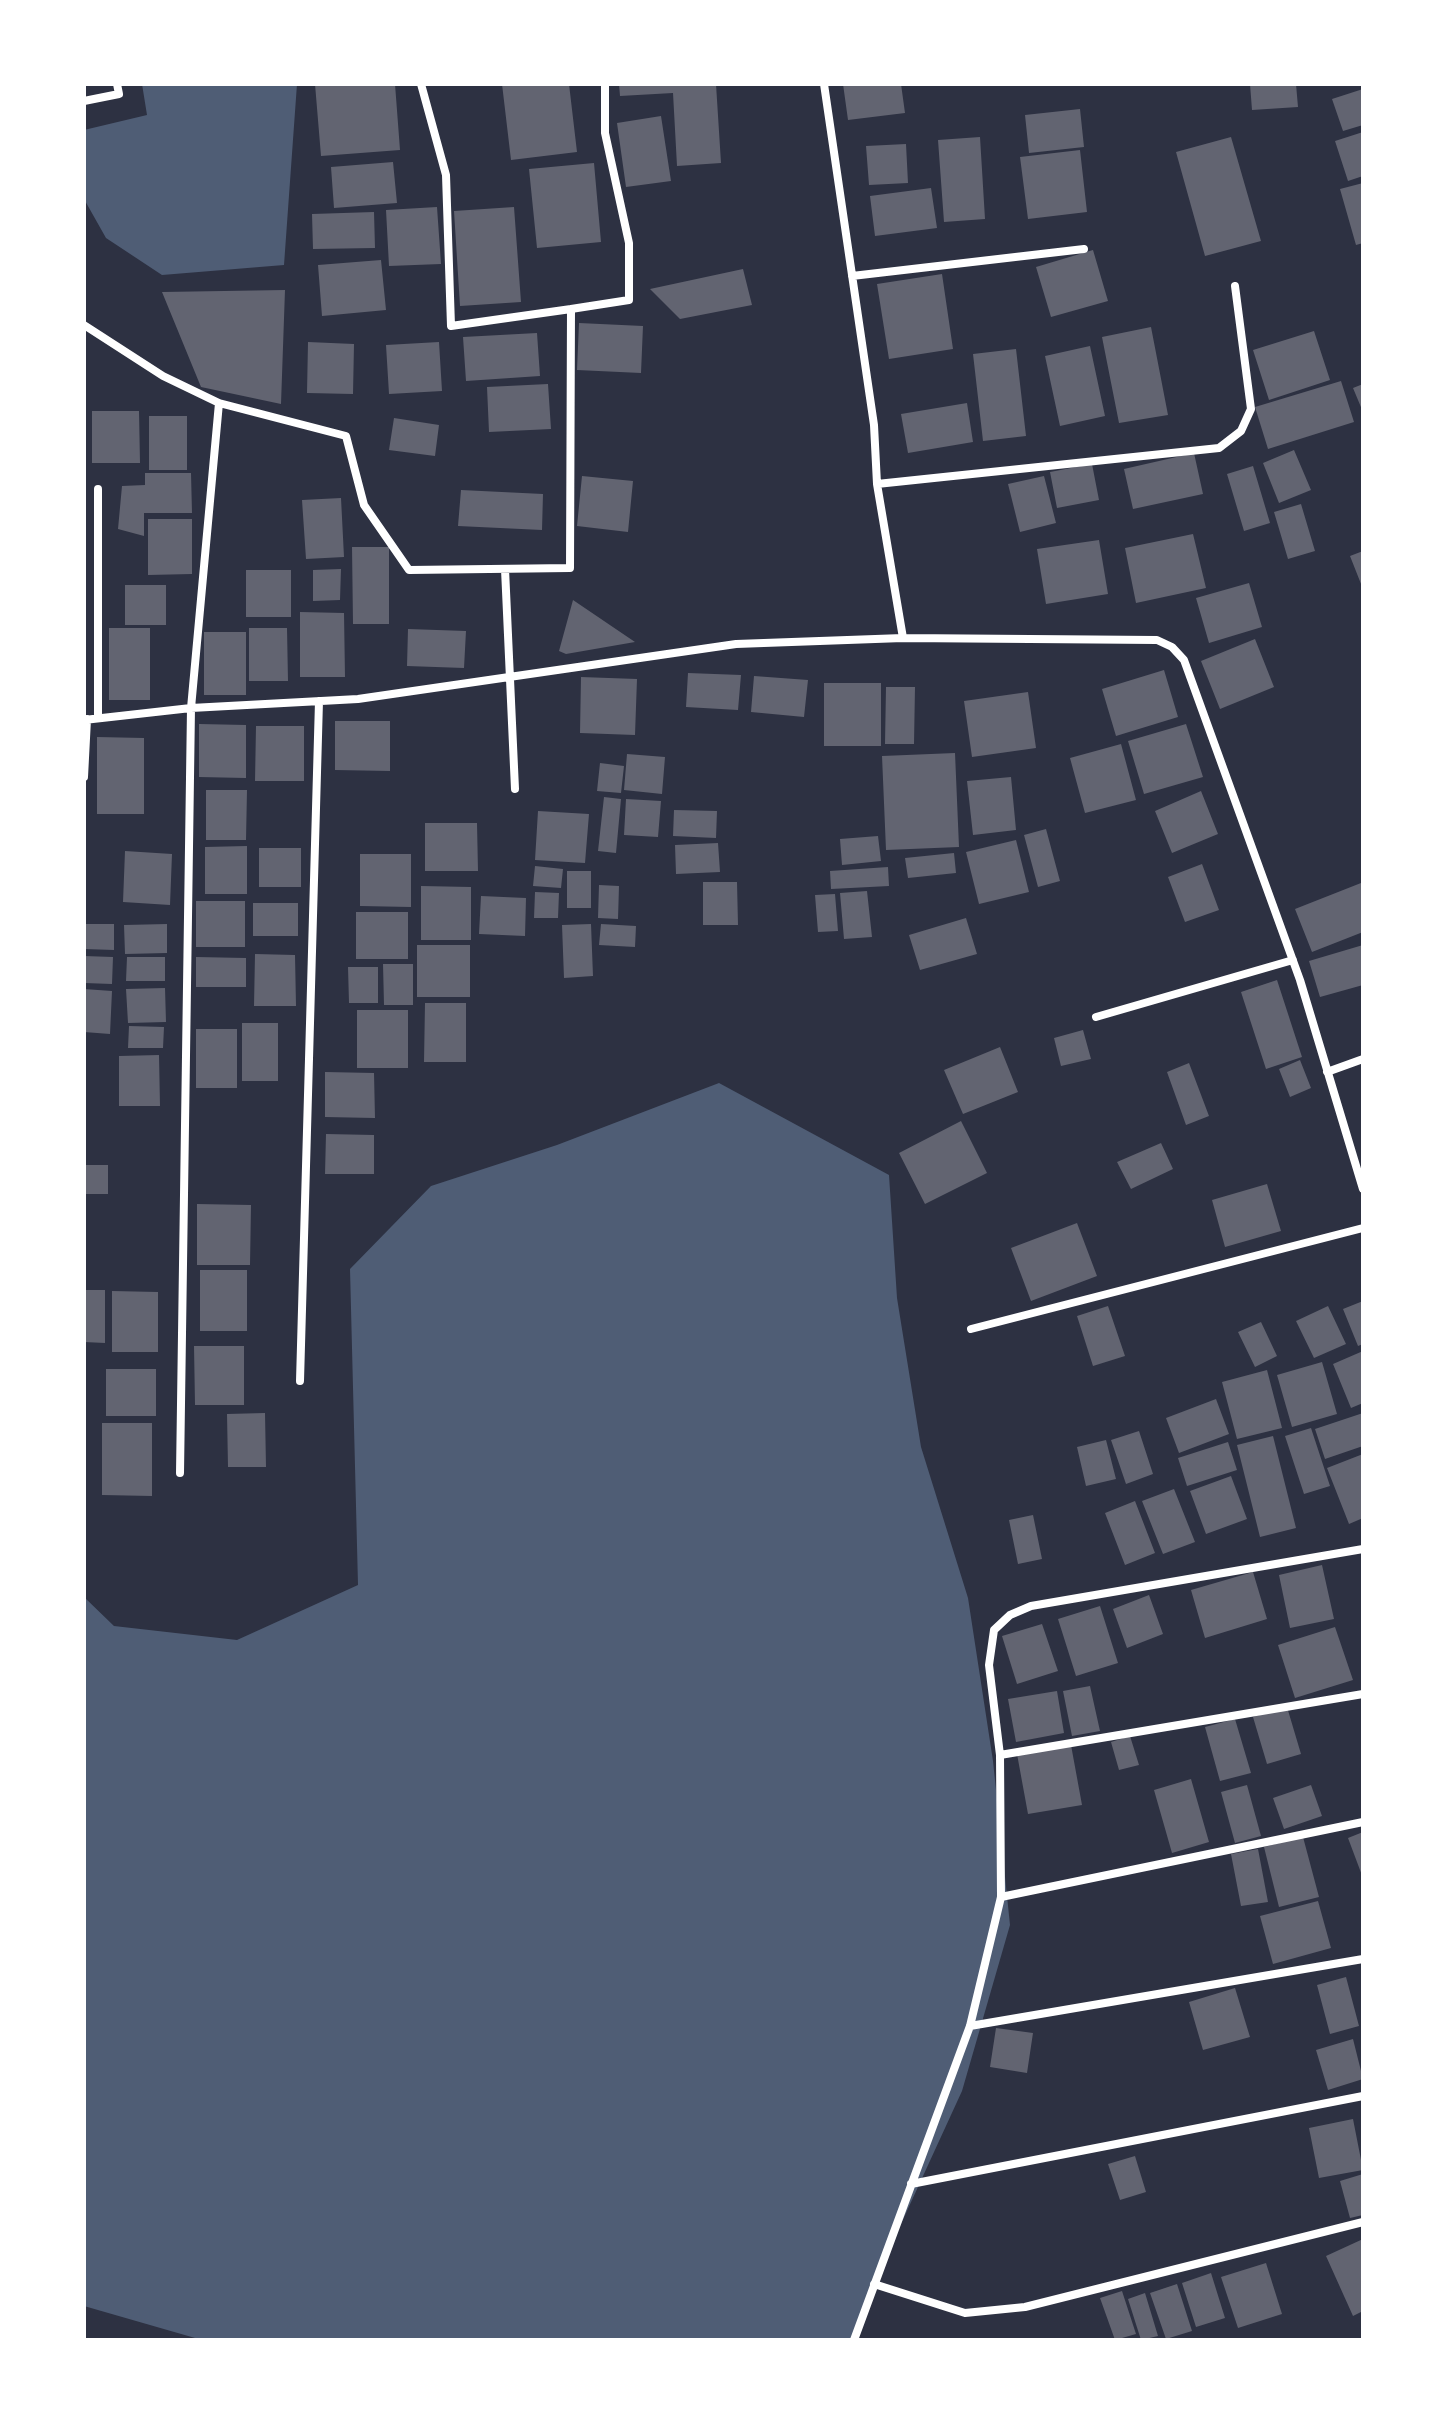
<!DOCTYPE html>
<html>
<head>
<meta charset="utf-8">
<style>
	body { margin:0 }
	#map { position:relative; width:1447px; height:2424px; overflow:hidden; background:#2d3142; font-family:Poppins,sans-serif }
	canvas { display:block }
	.frame { position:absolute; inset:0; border:86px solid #fff; pointer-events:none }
</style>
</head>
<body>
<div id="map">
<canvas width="1447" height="2424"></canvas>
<div class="frame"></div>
</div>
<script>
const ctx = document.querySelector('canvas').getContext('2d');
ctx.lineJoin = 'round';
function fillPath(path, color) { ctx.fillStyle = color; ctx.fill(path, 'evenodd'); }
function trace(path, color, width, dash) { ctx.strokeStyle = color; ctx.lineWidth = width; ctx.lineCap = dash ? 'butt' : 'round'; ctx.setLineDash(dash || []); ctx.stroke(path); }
fillPath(new Path2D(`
	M142,84H297L284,265L162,275L106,238L84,199V130L147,115Z
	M719,1083L889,1175L897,1298L921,1447L968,1598L993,1761L1010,1925L962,2091L873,2285L853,2340H202L84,2306V1597L114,1626L237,1640L358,1585L350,1269L431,1186L557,1145Z`), '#4f5d75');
fillPath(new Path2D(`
	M315,84H395L400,150L321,156Z
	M502,84H569L577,152L511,160Z
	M619,84H716L721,163L677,166L673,93L620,96Z
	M843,84H901L905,113L848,120Z
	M1250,84H1296L1298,107L1252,110Z
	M1363,89V125L1343,131L1332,99Z
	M1080,109L1084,147L1029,153L1025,115Z
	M661,116L671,181L626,187L617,123Z
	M1363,132V176L1348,181L1335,141Z
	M980,137L985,219L944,222L938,140Z
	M1231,137L1261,241L1205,256L1176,152Z
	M906,144L908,183L869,185L866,146Z
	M1080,150L1087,212L1028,219L1020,157Z
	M393,162L397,203L334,208L331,167Z
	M594,163L601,242L537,248L529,169Z
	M1363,183V243L1356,245L1340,189Z
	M931,188L937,228L875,236L870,196Z
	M437,207L441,264L389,266L386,210Z
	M514,207L521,302L460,306L454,211Z
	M374,212L375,248L313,249L312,214Z
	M1093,250L1108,301L1051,317L1036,267Z
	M381,260L386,310L322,316L318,265Z
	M743,269L752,305L680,319L650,289Z
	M942,274L953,349L889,359L877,284Z
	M285,290L281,404L201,387L162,292Z
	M579,323L643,326L641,373L577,370Z
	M1151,327L1168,415L1119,423L1102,337Z
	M1314,331L1330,380L1269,400L1253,350Z
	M537,333L540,376L466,381L463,337Z
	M308,342L354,344L353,394L307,393Z
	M439,342L442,391L389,394L386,345Z
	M1090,346L1105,416L1060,426L1045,356Z
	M1016,349L1026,436L983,441L973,354Z
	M1341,381L1354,422L1268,449L1255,407Z
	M548,384L551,429L489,432L487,387Z
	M1363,384V412L1353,388Z
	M967,403L973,442L908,453L901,414Z
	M92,411H139L140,463H92Z
	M149,416H187V470H149Z
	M394,418L439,425L435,456L389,450Z
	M1294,450L1311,490L1279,503L1263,463Z
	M1194,453L1203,494L1133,509L1124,469Z
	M1092,464L1099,500L1057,508L1050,472Z
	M1253,466L1270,523L1244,531L1227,474Z
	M145,473H191L192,513H144V536L118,529L122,486L145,485Z
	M582,476L633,481L628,532L577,526Z
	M1044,476L1056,523L1020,532L1008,484Z
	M461,490L543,494L542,530L458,526Z
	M341,498L344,557L306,559L302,500Z
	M1301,504L1315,551L1288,559L1274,512Z
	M148,519H192V574L148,575Z
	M1193,534L1206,588L1136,603L1125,548Z
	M1099,540L1108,594L1046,604L1037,549Z
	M352,547H389V624H353Z
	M1363,551V589L1350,556Z
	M341,569L340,600L313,601V570Z
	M246,570H291V617H246Z
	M1249,583L1262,627L1209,643L1196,598Z
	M125,585H166V625H125Z
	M573,600L635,642L566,654L559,651Z
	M300,612L344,613L345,677H300Z
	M109,628H150V700H109Z
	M249,628H287L288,681H249Z
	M408,629L466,631L464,668L407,666Z
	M204,632H246V695H204Z
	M1255,639L1274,687L1220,709L1201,661Z
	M1164,670L1178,717L1116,736L1102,689Z
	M688,673L741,675L738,710L686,707Z
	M754,676L808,680L804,717L751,712Z
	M581,677L637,679L635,735L580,733Z
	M824,683H881V746H824Z
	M886,687H915L914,744H885Z
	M1028,692L1036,748L972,757L964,701Z
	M335,721H390V771L335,770Z
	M199,724L246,725V778L199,777Z
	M1186,724L1203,777L1144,794L1128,741Z
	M256,726H304V781H255Z
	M97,737L144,738V814H97Z
	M1121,744L1136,800L1085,813L1070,758Z
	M955,753L959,847L886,850L882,756Z
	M627,754L665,757L662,794L624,790Z
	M600,763L624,766L621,793L597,791Z
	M1011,777L1016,830L973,835L967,781Z
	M206,790H247L246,840H206Z
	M1201,791L1218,834L1172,853L1155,811Z
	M604,797L621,799L616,853L598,851Z
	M626,799L661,801L658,837L624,835Z
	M674,810L717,811L716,838L673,836Z
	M538,811L589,814L585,863L535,860Z
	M425,823H477L478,871H425Z
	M1046,829L1060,881L1038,887L1024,835Z
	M878,836L881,861L842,865L840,839Z
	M1016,840L1029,892L979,904L966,852Z
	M718,843L720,872L676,874L675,845Z
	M247,846V894H205V847Z
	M259,848H301V887H259Z
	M125,851L172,854L170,905L123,902Z
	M954,853L956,873L908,878L905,858Z
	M360,854H411V907L360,906Z
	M1202,864L1219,910L1185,922L1168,877Z
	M535,866L563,869L561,888L533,886Z
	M888,867L889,886L831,889L830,871Z
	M567,871H591V908H567Z
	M703,882H737L738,925H703Z
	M1361,883L1363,932L1312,952L1295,909Z
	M599,885L619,886L618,919L598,918Z
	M421,886L471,887V940H421Z
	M867,891L872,937L844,939L840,893Z
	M535,892L559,893L558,918H534Z
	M835,894L838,931L818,932L815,895Z
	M481,896L526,898L525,936L479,934Z
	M196,901H245V947H196Z
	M253,903H298V936H253Z
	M356,912H408V959H356Z
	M966,918L977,954L920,970L909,935Z
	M84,924H114V950L84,949Z
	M167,924V953L125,954L124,925Z
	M591,924L593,976L564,978L562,925Z
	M601,924L636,926L635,947L599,945Z
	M417,945H470V997H417Z
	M1363,945V985L1320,997L1309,961Z
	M255,954L295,955L296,1006H254Z
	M84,956L113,957L112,984L84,983Z
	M127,957H165V981H126Z
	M196,957L246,958V987H196Z
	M383,964H413V1005H384Z
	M348,967H378V1003H349Z
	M1277,980L1302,1057L1266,1069L1241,992Z
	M165,988L166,1022L128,1023L126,989Z
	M84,989L112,991L110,1034L84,1032Z
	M425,1003H466V1062H424Z
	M357,1010H408V1068H357Z
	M242,1023H278V1081H242Z
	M129,1026L164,1027L163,1048H128Z
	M196,1029H237V1088H196Z
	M1083,1030L1091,1059L1061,1066L1054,1038Z
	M1000,1047L1018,1092L963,1114L944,1070Z
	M159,1055L160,1106H119V1056Z
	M1300,1060L1311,1088L1290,1097L1279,1069Z
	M1189,1063L1209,1116L1186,1125L1167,1072Z
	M325,1072L374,1073L375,1118L325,1117Z
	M961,1121L987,1173L925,1204L899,1153Z
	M326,1134L374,1135V1174H325Z
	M1161,1143L1173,1169L1131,1189L1117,1162Z
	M84,1165H108V1194H84Z
	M1267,1184L1281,1231L1225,1247L1212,1200Z
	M197,1204L251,1205L250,1265H197Z
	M1077,1223L1097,1276L1031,1301L1011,1248Z
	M200,1270H247V1331H200Z
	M84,1290H105V1343L84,1342Z
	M112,1291L158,1292V1352H112Z
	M1363,1301V1344L1358,1346L1343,1309Z
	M1108,1306L1125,1356L1093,1366L1077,1316Z
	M1328,1306L1346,1344L1314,1358L1296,1321Z
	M1261,1322L1277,1356L1255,1367L1238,1332Z
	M194,1346H244V1405H195Z
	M1363,1351V1403L1351,1408L1333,1364Z
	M1322,1362L1337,1414L1292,1427L1277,1375Z
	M106,1369H156V1416H106Z
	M1267,1370L1282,1428L1237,1439L1222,1382Z
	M1216,1399L1229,1434L1179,1453L1166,1418Z
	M265,1413L266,1467H228L227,1414Z
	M1363,1413V1446L1325,1459L1315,1429Z
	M102,1423H152V1496L102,1495Z
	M1311,1428L1330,1486L1304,1494L1285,1436Z
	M1139,1431L1153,1474L1126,1484L1111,1440Z
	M1273,1436L1296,1528L1260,1537L1237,1445Z
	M1106,1440L1116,1479L1086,1486L1077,1447Z
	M1228,1442L1237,1470L1187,1486L1178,1458Z
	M1363,1454V1518L1349,1524L1327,1468Z
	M1231,1476L1247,1519L1206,1534L1190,1491Z
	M1174,1489L1195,1542L1163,1554L1142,1501Z
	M1135,1501L1155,1553L1125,1565L1105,1513Z
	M1033,1515L1042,1559L1018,1564L1009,1520Z
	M1322,1565L1334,1619L1290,1628L1279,1575Z
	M1253,1572L1267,1619L1205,1638L1191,1590Z
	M1149,1595L1163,1634L1127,1648L1113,1609Z
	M1100,1606L1118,1663L1076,1676L1058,1619Z
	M1042,1624L1058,1671L1017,1684L1002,1636Z
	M1335,1627L1353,1680L1295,1698L1278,1645Z
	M1090,1686L1100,1731L1072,1736L1063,1691Z
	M1057,1691L1064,1733L1016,1742L1008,1699Z
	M1287,1707L1301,1754L1267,1764L1253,1717Z
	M1235,1719L1251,1773L1220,1781L1205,1727Z
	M1130,1736L1139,1765L1119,1770L1111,1742Z
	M1071,1745L1082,1805L1028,1814L1017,1754Z
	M1191,1779L1209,1842L1172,1853L1154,1790Z
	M1247,1785L1261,1836L1235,1843L1221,1792Z
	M1311,1785L1322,1816L1284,1829L1273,1798Z
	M1363,1832V1878L1348,1838Z
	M1303,1837L1319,1897L1279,1907L1264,1847Z
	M1258,1849L1268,1902L1241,1906L1231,1854Z
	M1318,1901L1331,1948L1273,1964L1260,1916Z
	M1346,1977L1359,2026L1330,2034L1317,1985Z
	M1235,1988L1250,2037L1203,2050L1189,2002Z
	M996,2028L1033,2033L1027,2073L990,2067Z
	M1353,2039L1363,2079L1328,2090L1316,2050Z
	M1353,2119L1363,2170L1319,2178L1309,2128Z
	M1135,2156L1146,2192L1120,2200L1108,2164Z
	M1363,2174V2215L1350,2218L1340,2181Z
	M1363,2239V2311L1353,2316L1326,2256Z
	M1266,2263L1282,2314L1238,2328L1221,2277Z
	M1211,2273L1225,2318L1196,2327L1182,2283Z
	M1177,2284L1192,2331L1166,2339L1150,2293Z
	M1122,2291L1136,2334L1115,2340L1100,2298Z
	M1145,2293L1158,2336L1141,2340L1128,2299Z`), '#626471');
trace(new Path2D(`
	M824,84L874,425L877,484L903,638L1157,640L1172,647L1184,660L1300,980L1363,1189
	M84,101L119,94L117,84
	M852,276L1084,249
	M571,309L629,300V243L605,133V84
	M84,325L163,376L219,403L346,436L364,505L409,570L570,568L571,309L451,326L446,175L421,84
	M877,484L1219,448L1241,431L1251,409L1235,286
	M98,489V718
	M505,569L515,789
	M84,720L191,708L358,699L736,644L903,638
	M84,777L87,719
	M1096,1017L1293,960
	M1327,1072L1363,1059
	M971,1329L1363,1228
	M300,1381L319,701
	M180,1473L191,708L219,403
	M1000,1755L1363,1694
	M1001,1897L1363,1822
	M970,2026L1363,1959
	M911,2184L1363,2096
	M874,2284L965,2313L1025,2307L1363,2222
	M854,2340L970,2026L1001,1897L1000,1755L989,1665L994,1630L1010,1615L1031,1606L1363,1549`), '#fff', 8);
</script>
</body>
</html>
